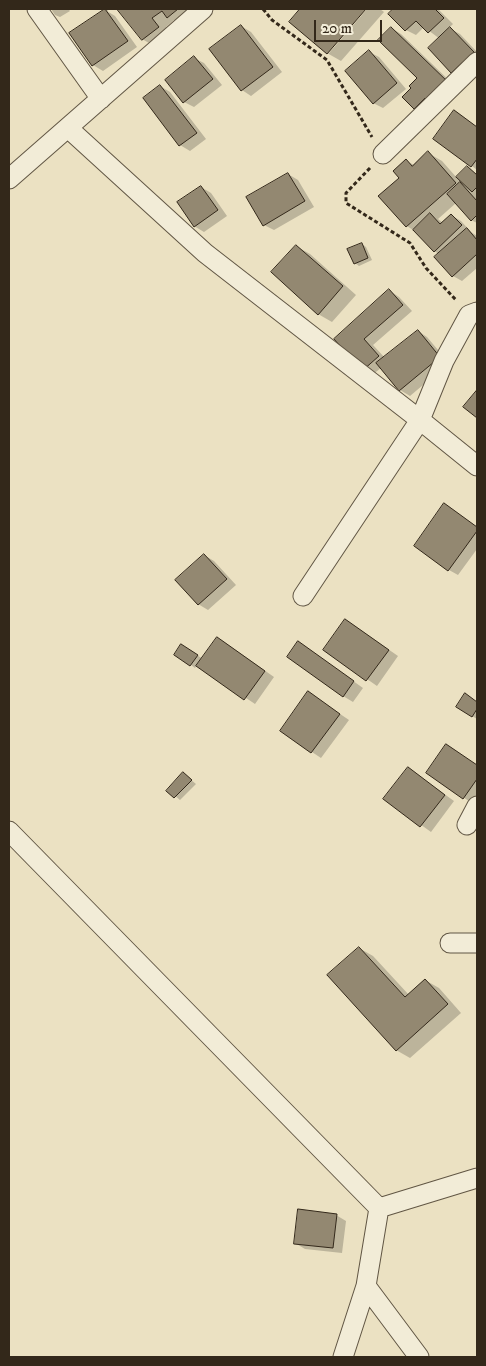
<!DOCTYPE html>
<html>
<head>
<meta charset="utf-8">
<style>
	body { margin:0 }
	#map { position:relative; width:486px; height:1366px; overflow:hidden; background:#ebe1c2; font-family:"IM FELL DW Pica",serif }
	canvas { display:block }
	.frame { position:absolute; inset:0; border:10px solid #33281a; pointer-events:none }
	.scale { position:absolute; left:314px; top:20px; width:68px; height:22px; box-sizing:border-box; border:2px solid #33281a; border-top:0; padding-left:6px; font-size:15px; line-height:18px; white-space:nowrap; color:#33281a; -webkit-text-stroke:4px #f2ecd7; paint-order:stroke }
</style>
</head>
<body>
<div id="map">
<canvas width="486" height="1366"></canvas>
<div class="frame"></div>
<div class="scale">20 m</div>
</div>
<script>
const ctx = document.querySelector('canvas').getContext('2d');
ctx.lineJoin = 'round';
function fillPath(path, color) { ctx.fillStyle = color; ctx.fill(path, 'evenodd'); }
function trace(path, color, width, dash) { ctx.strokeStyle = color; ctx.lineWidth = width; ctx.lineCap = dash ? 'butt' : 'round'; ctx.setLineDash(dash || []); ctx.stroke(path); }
fillPath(new Path2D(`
	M51,9H68L70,11L60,17L55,15Z
	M99,9H110L107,11L115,16L137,47L103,71L93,65L103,11Z
	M118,9H198L182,25L174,20L166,27L172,35L156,47L142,39Z
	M302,9H364L326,52L291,22Z
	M367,9H380L384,12L341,61L327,53H329Z
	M395,9H438L453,24L449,28L460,34L477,52V63L462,78L452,72L430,49L440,39L424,27L416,35L406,30L390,14Z
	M241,26L251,32L282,72L251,96L242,90Z
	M391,28L401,34L459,90L425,113L415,108L413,88L419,78Z
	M369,52L379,57L406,89L383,108L373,103Z
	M194,58L204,63L222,85L194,107L184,102Z
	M160,86L170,92L206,139L190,151L180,145Z
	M455,111L477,127V170L472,166Z
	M428,153L442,161L457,178L468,167L477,175V194L476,196L477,197V223L471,220L456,203L438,219L443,223L451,215L461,221L471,232L477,236V268L462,281L453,276L439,254L434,251L416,232L407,226L401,178L406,161L414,165Z
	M288,174L298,180L314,207L274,230L264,225Z
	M201,187L211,193L227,216L204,232L194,226Z
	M362,244L366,247L372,260L359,266L355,263Z
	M296,246L310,254L356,295L332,322L318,314Z
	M390,291L399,297L412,311L373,345L385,358L418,331L427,337L449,363L410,396L400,390L381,368L372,375L335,339Z
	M454,511L477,527V549L458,575L449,570Z
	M204,555L214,561L236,585L208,610L198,604Z
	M346,620L398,656L377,686L325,650Z
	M227,644L274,677L255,704L197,665L195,668L191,665L186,648L203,659Z
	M308,649L363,688L353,702L343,696Z
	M309,693L349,720L321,758L312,752Z
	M470,697L477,703V719L472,716Z
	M447,745L477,766V798L473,804L427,772Z
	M408,768L454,801L431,832L385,799Z
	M184,774L196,784L180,800L168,790Z
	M359,948L373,956L409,995L425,980L439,988L461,1013L410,1058L396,1050Z
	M336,1215L346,1221L342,1253L305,1249L295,1243Z`), '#0003');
const building = new Path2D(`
	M105,9L128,41L92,66L69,33Z
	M117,9H178L167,18L162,11L152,18L159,27L142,40Z
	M300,9H366L327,54L289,22Z
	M393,9H435L444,18L428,33L416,21L405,31L388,14Z
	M241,25L273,67L241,91L209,49Z
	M391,27L450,84L431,104L425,98L414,109L402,97L411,88L409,86L417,78L378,40Z
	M450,27L474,52L451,73L428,48Z
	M369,50L397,83L373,104L345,71Z
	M194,56L213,79L183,103L165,80Z
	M160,85L197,133L179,146L143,98Z
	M454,110L477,127V159L471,167L433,139Z
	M428,151L456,183L406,227L378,196L399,178L393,171L406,159L412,166Z
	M467,166L477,175V187L472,192L456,177Z
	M288,173L305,201L263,226L246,197Z
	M460,182L477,201V215L471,221L447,194Z
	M201,186L218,210L194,227L177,202Z
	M430,213L440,224L451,214L462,225L434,252L413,230Z
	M467,228L477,240V254L452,277L434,257Z
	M362,243L368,258L354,264L347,249Z
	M296,245L343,286L318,315L271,272Z
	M389,289L403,305L364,339L379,356L362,371L334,339Z
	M418,330L440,357L399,391L376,363Z
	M477,390V418L463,407Z
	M444,503L477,527V531L448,571L414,546Z
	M204,554L227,579L198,605L175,580Z
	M345,619L389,650L366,681L323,650Z
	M217,637L265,671L244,700L196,666Z
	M298,641L354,681L343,697L287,657Z
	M181,644L198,655L190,666L174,655Z
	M308,691L340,714L311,753L280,731Z
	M465,693L477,702V709L472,717L456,707Z
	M446,744L477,765V779L463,799L426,773Z
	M408,767L445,795L420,827L383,799Z
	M183,772L192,780L174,798L166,791Z
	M359,947L405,997L425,979L448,1004L396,1051L327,975Z
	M298,1209L337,1214L333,1248L294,1244Z`);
fillPath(building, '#938871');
trace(building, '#33281a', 1);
const street = new Path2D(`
	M37,9L101,99
	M68,128L205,253L420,420L303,596
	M383,154L477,62
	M9,179L203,9
	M477,312L469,315L444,361L420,420L477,466
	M467,825L477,806
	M9,831L379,1208
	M450,943H477
	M366,1286L419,1357
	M343,1357L366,1286L379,1208L477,1178`);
trace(street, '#615644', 21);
trace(new Path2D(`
	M263,9L272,20L327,60L372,137
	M370,168L346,193V203L410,243L426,268L456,300`), '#33281a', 3, [4, 2.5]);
trace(street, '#f2ecd7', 19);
</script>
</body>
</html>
